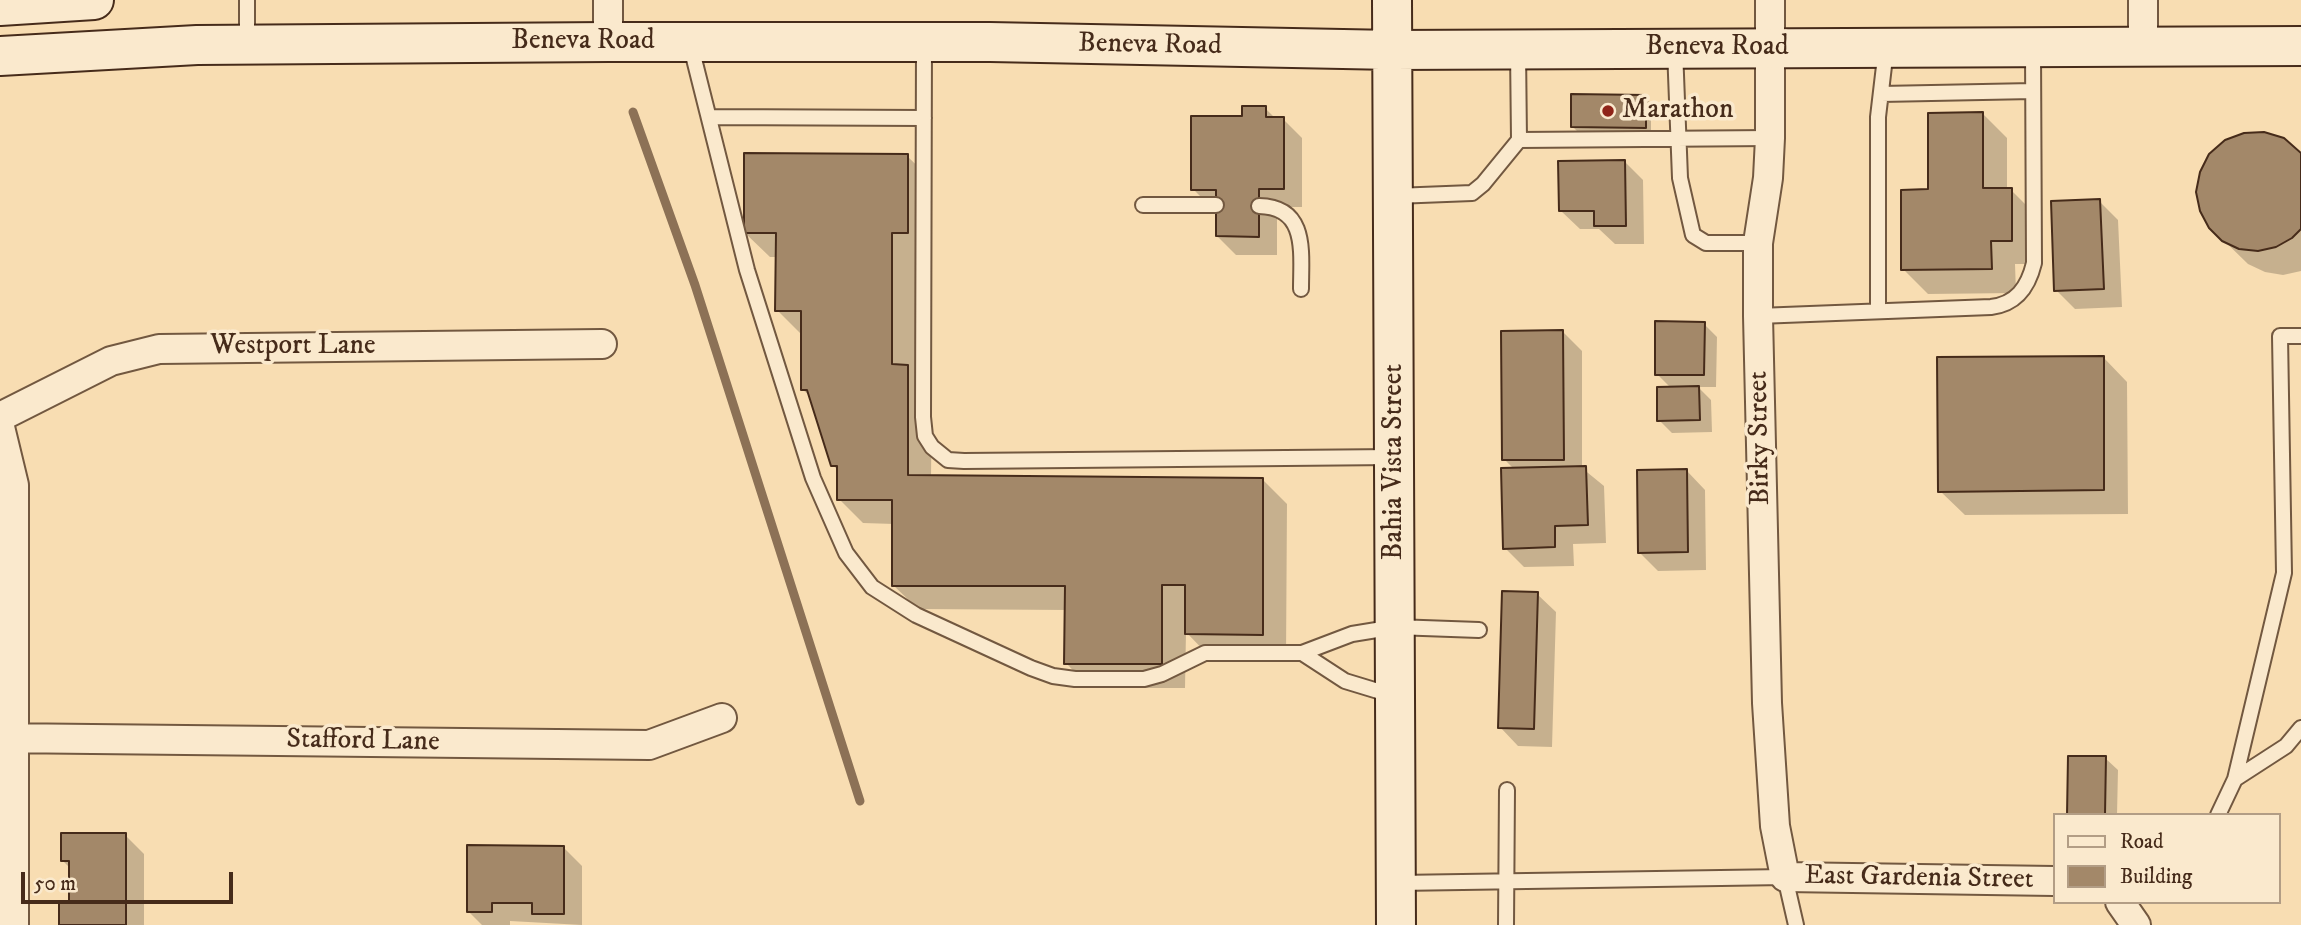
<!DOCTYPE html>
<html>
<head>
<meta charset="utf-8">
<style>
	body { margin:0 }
	#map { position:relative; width:2301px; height:925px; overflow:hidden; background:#f8ddb2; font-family:"IM FELL DW Pica",serif }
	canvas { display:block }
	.legend { position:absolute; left:2053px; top:813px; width:228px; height:91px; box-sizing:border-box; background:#fae9cd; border:2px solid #b29d85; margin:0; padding:9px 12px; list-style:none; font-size:21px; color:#462b1a }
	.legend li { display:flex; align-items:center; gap:14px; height:35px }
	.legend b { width:35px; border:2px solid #b29d85 }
	.scale { position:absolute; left:21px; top:872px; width:212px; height:32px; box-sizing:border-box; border:4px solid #462b1a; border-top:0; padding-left:9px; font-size:21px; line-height:24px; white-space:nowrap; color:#462b1a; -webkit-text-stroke:5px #fae9cd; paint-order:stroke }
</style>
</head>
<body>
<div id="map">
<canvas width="2301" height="925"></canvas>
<ul class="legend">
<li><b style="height:9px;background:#fae9cd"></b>Road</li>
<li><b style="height:19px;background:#a38869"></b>Building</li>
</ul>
<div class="scale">50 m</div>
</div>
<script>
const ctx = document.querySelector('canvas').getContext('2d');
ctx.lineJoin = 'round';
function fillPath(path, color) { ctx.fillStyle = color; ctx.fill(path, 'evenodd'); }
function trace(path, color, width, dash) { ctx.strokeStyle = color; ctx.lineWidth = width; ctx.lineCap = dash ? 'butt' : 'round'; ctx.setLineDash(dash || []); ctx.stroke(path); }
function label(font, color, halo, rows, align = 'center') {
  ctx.font = font + ' "IM FELL DW Pica",serif'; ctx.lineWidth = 7; ctx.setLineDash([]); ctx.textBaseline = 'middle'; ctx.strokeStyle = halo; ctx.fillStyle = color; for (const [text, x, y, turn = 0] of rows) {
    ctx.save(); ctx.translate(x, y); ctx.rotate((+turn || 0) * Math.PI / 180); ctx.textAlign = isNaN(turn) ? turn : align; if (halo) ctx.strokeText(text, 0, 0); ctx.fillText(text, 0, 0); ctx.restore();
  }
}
fillPath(new Path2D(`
	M1645,97L1651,103V133L1578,132L1572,126Z
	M1265,108L1276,119H1283L1302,138V207H1277V255H1236L1217,236V208H1212L1193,189L1244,118Z
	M1983,114L2007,138V190H2011L2035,214V264H2015L2016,293L1928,294L1903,269L1930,191Z
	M2301,155V271L2283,275L2265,272L2248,264L2210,227Z
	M907,156L932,180L931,257H916L915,374L932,391L931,477L1263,480L1287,504L1286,658H1211L1186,632L1185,688H1090L1066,663V610L918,609L893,585L894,524L863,523L839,499V472L833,465L812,398L802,389V335L777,310L778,257H770L745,233Z
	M1625,162L1643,180L1644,244H1615L1599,229H1580L1561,211Z
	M2099,201L2118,220L2122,307L2075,309L2056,290Z
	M1704,324L1717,337L1716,387H1698L1711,400L1712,432L1672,433L1659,420L1671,388L1657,374Z
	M1563,332L1582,351V468L1604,486L1606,543L1573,544L1574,566L1524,567L1505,548L1514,469L1504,459Z
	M2103,357L2127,382L2128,514L1965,515L1940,491Z
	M1687,471L1705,490L1706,570L1658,571L1639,552Z
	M1537,594L1556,612L1552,747L1518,746L1500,727Z
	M2105,758L2118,770L2117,815H2069Z
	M125,835L144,854V925H61L70,903L71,869L62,860Z
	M563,847L582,866V925L510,921V925H482L468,911Z`), '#0003');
trace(new Path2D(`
	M633,112L695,285L860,801`), '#8c7156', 9);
const building = new Path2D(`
	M1571,94L1646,95V128L1571,127Z
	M1242,106H1266V117H1284V189H1259V237L1216,236V190H1191V116H1242Z
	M1983,112V188H2012V241H1991L1992,269L1901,270V190L1928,189V113Z
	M2264,132L2284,138L2301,153V229L2292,238L2276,247L2258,251L2239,249L2222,241L2209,228L2200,211L2196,192L2200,172L2209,154L2225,140L2244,133Z
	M744,153L908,154V233H892V364L908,365V475L1263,478V635L1185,634V585H1162V664H1064L1065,586H892V500H837V466H831L807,390H801V311H775L776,233H744Z
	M1625,160L1626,226H1594V211H1559L1558,161Z
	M2100,199L2104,289L2054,291L2051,201Z
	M1655,321L1705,322L1704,375H1655Z
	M1563,330L1564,460H1502L1501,331Z
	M2104,356V490L1938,492L1937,357Z
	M1699,386L1700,420L1657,421V387Z
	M1586,466L1588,525L1555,526V547L1503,549L1501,468Z
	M1687,469L1688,552L1638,553L1637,470Z
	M1502,591L1538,592L1534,729L1498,728Z
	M2068,756H2106L2105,815H2067Z
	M61,833H126V925H59V901H69V861H61Z
	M467,845L564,846V914H532V903H492V912H467Z`);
fillPath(building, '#a38869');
trace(building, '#462b1a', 2);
const lane = new Path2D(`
	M247,0V43
	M690,43L747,270L813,478L846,553L872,587L916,615L1031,668L1053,676L1075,679H1144L1162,674L1205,653H1302L1352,634L1395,627L1479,630
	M924,43L923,417L925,436L932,447L948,460L964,461L1393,457
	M1675,49L1680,178L1693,235L1706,243H1758
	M1881,94L2033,91
	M710,117L924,118
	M1519,140L1770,138
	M1395,196L1472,193L1483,184L1519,140L1518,50
	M1143,205H1216
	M1259,206C1308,207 1301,252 1301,289
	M1878,311V117L1886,49
	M1758,316L1991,307C2016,304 2028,288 2034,263L2033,50
	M1302,653L1345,681L1391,695
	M2235,779L2286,746L2301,728
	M2218,815L2235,779L2284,573L2280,336H2301
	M1398,883L1785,877L1796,925
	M1506,925L1507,790`);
const street = new Path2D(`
	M608,0V42
	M1770,0V138L1768,178L1758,243V316L1767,703L1775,826L1785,877L2054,881
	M2143,0V47
	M0,417L111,361L159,349L602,344
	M0,427L14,485V925
	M0,738L649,745L722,718
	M2120,902L2136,925`);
const secondary = new Path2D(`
	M1392,0L1396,925
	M0,6L94,0
	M0,56L197,45L608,42H990L1393,50L2301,46`);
trace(lane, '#725840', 18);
trace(street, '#725840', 32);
trace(secondary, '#462b1a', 42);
trace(lane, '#fae9cd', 14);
trace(street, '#fae9cd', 28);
trace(secondary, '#fae9cd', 38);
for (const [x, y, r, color] of [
	[1608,111,7,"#8f2418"]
]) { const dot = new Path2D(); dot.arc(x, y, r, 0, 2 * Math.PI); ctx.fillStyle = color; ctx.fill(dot); trace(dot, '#fae9cd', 2.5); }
label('28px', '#462b1a', '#fae9cd', [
	["Beneva Road",583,42],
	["Beneva Road",1150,46,1],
	["Beneva Road",1717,48],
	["Westport Lane",293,347],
	["Birky Street",1761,438,-91],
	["Bahia Vista Street",1395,462,-90],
	["Stafford Lane",363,742,1],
	["East Gardenia Street",1919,879,1]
]);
label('28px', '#462b1a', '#fae9cd', [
	["Marathon",1622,111]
], 'left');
</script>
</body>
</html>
